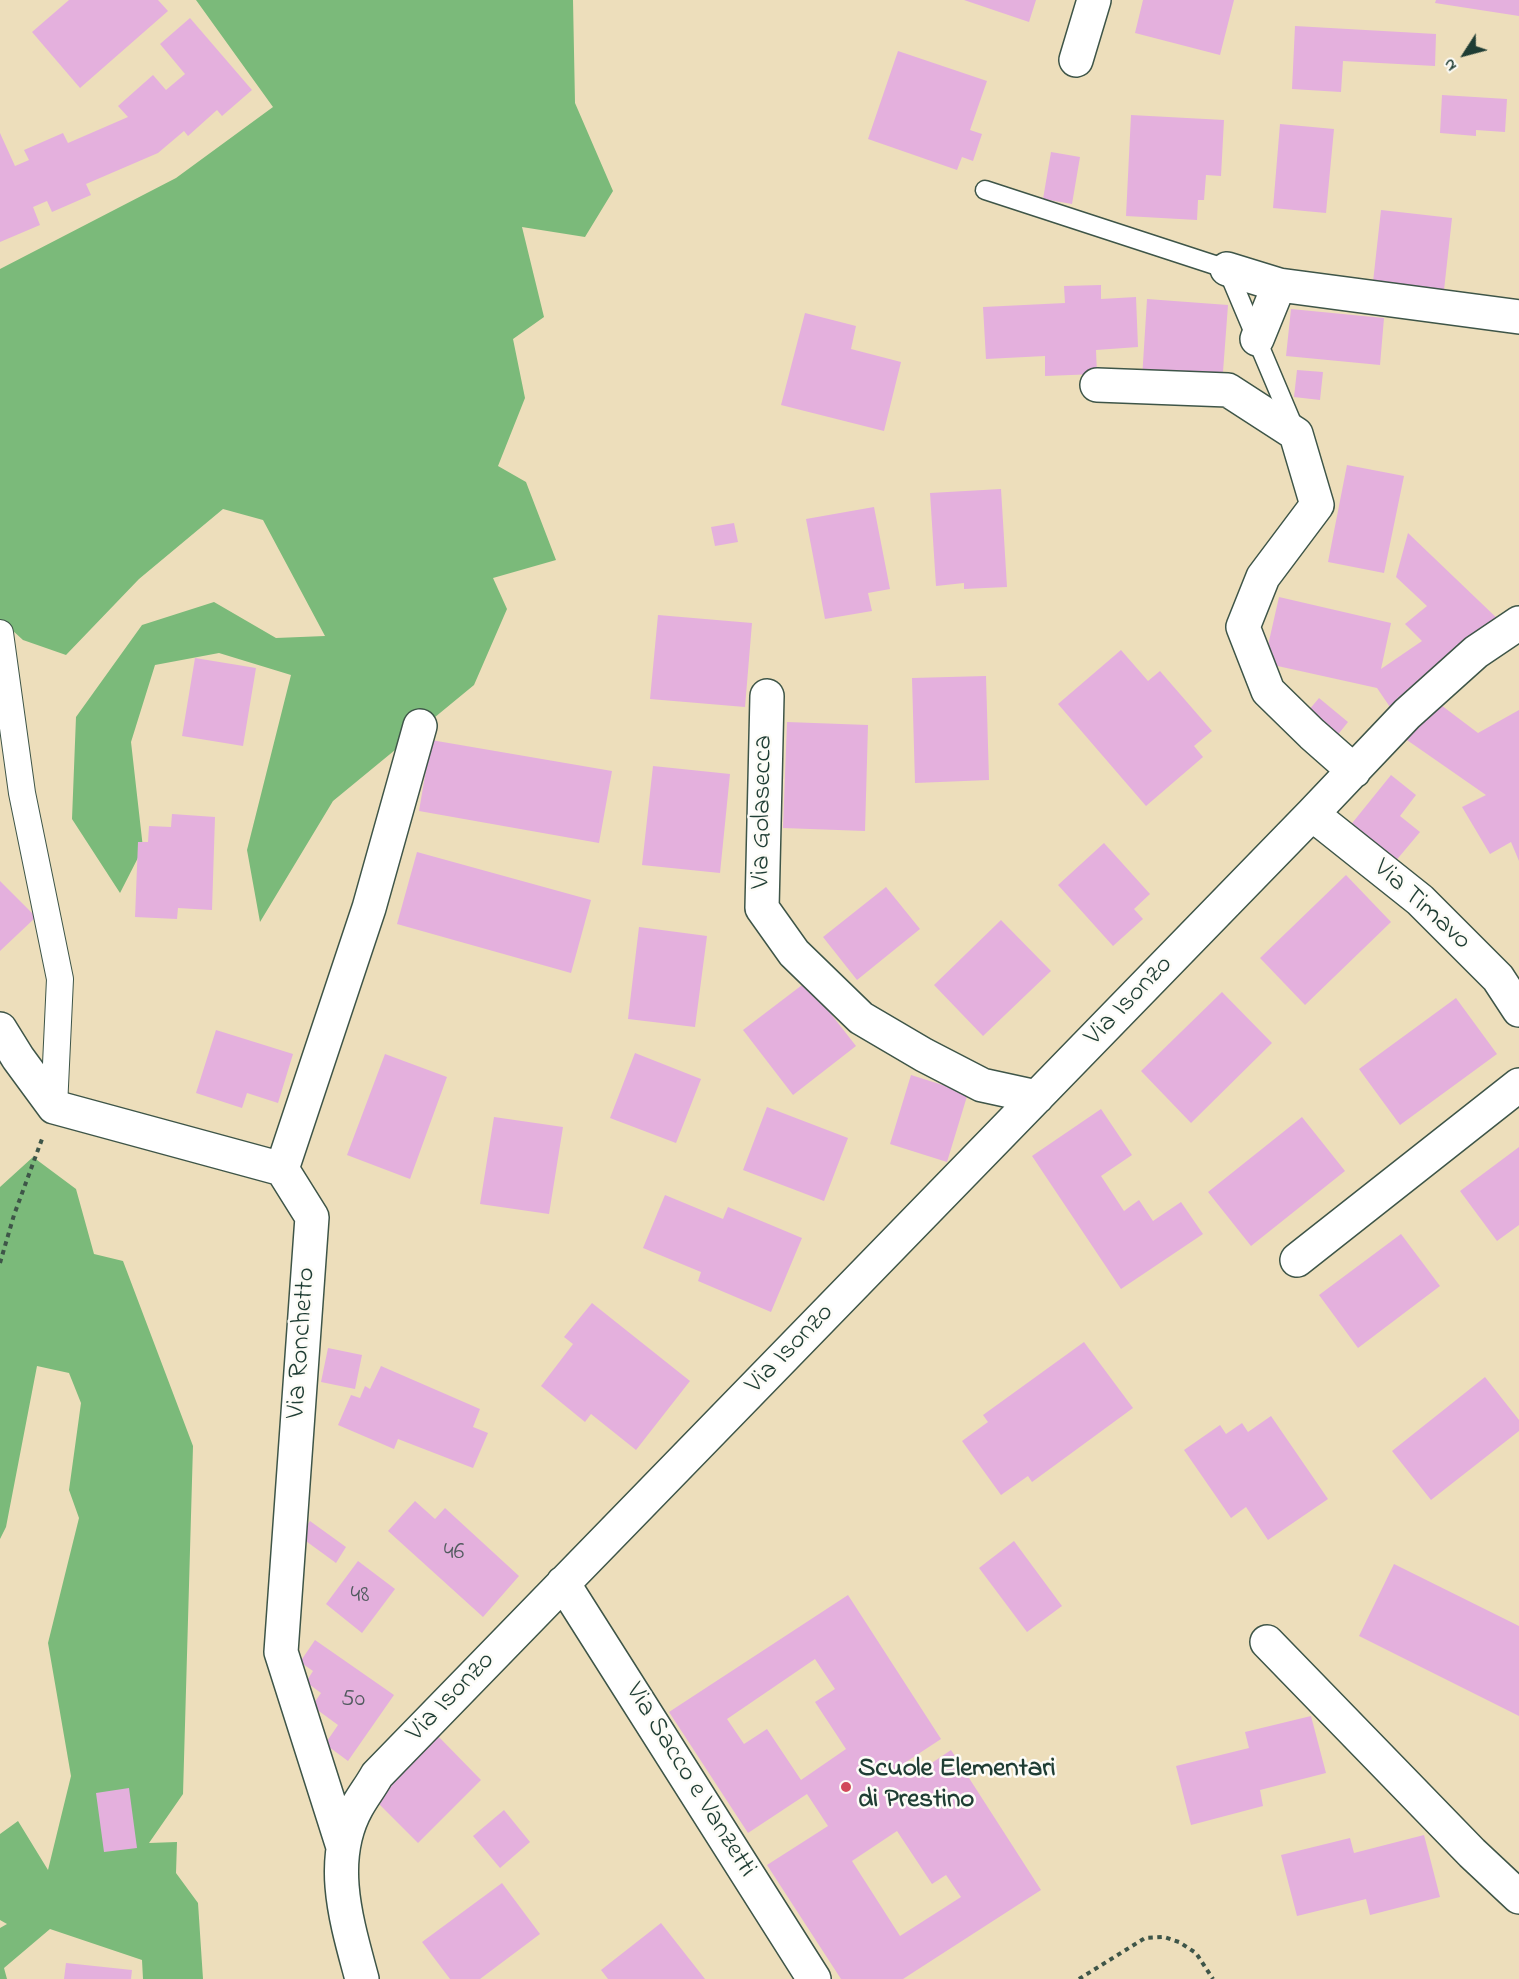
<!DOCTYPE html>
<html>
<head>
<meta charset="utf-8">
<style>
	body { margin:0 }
	#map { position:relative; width:1519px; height:1979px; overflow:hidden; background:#eddebb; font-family:"Indie Flower",sans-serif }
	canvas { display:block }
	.north { position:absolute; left:1435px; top:24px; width:60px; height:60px; -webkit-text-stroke:4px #fdfcf7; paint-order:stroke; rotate:234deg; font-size:16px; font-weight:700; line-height:24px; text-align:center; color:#1f3d34 }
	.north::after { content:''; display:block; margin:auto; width:21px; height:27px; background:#1f3d34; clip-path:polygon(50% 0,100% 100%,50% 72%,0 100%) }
</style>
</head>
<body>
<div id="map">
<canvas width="1519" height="1979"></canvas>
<div class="north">N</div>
</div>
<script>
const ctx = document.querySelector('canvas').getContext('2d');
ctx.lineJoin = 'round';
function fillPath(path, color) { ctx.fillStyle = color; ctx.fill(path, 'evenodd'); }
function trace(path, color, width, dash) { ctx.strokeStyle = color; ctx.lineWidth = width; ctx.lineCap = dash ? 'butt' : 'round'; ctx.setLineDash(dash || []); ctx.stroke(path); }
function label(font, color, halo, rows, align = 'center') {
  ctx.font = font + ' "Indie Flower",sans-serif'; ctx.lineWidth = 5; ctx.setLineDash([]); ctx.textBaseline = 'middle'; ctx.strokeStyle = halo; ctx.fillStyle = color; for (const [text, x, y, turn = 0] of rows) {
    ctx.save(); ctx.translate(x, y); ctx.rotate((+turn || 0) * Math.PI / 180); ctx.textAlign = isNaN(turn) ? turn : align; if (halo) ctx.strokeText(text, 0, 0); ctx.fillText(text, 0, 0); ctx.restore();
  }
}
fillPath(new Path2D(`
	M196,0H573L575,103L613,191L585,237L522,227L544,317L513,339L525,398L498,466L526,482L556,560L493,578L507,609L474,685L333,801L260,922L247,850L291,675L219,653L155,665L131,742L143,848L120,893L72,819L76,717L142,625L214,602L276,638L325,636L263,520L223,509L139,579L66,655L23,640L0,619V269L176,178L273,107Z
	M33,1157L76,1189L94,1254L123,1261L193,1446L183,1794L149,1843L177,1842L176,1873L198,1903L203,1979H143L142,1960L50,1929L4,1968L7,1979H0V1928L7,1924L0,1920V1834L18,1821L48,1870L71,1776L48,1643L79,1518L69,1490L81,1403L69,1373L37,1366L6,1527L0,1539V1187Z`), '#7bba7a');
fillPath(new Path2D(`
	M69,0H158L168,11L80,88L32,32Z
	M964,0H1036L1029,22Z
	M1143,0H1234L1220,55L1135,33Z
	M1436,0H1519V16L1435,3Z
	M190,18L252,90L222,116L217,110L188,136L184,131L158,153L86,184L91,195L52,212L47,201L33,207L40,225L0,242V133L15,166L29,160L24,150L63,133L68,143L128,117L118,106L153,75L166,90L185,74L160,44Z
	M1295,26L1436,34L1435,66L1343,61L1341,92L1292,89Z
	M898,51L987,81L970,130L982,134L973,161L962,157L957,170L868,139Z
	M1442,95L1507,99L1505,132L1476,130V136L1440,133Z
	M1131,115L1224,120L1221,176L1206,175L1204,200H1198L1197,220L1126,216Z
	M1280,124L1334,129L1326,213L1273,208Z
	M1051,152L1080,157L1072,204L1043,199Z
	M1381,210L1452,218L1444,290L1373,282Z
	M1101,285V299L1136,297L1138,347L1096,350L1097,374L1045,376V356L986,359L983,307L1065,303L1064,286Z
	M1147,299L1228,305L1222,385L1142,379Z
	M1291,309L1384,318L1380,365L1286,356Z
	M805,313L856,326L851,349L901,362L884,431L781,405Z
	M1297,370L1323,372L1320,400L1294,397Z
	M1347,465L1404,476L1384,573L1328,562Z
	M1001,489L1007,587L964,589V583L936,586L930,493Z
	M874,507L890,589L868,593L872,611L825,619L806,519Z
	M734,523L738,542L715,546L711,527Z
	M1408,533L1502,623L1392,710L1377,688L1264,663L1279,597L1391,623L1381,669L1422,641L1405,624L1427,606L1396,577Z
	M658,615L752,623L745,707L650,699Z
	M1121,650L1148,681L1160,671L1212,731L1194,746L1203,757L1146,806L1058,704Z
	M195,658L256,668L243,746L182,736Z
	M986,676L989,780L915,783L912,678Z
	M1319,698L1348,722L1332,742L1303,717Z
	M1437,702L1478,733L1519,710V861L1511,842L1490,854L1462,807L1486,795L1404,738Z
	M787,722L868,725L865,831L783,828Z
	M431,740L612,771L599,843L419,811Z
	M653,766L730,774L720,873L642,865Z
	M1391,775L1416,795L1400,816L1420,832L1394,863L1349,827Z
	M172,814L215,817L212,910L178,908L177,919L135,917L138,842H148L149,826L171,827Z
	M1104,843L1150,894L1134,909L1143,919L1113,946L1058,885Z
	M417,852L591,900L571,973L397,924Z
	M1346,875L1391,922L1305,1005L1260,958Z
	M0,881L36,917L0,951Z
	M886,887L920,929L857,980L823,937Z
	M1001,920L1051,971L983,1036L934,985Z
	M639,927L707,936L695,1027L628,1019Z
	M806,982L856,1046L793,1095L743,1030Z
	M1222,992L1272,1043L1191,1123L1141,1071Z
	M1456,998L1497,1054L1400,1125L1359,1069Z
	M216,1030L293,1054L278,1103L247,1093L242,1108L196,1093Z
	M635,1053L701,1079L676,1143L610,1118Z
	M385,1054L447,1077L410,1179L347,1155Z
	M911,1075L968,1093L947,1162L890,1144Z
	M767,1107L848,1138L824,1201L743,1170Z
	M1101,1109L1132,1155L1101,1176L1124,1211L1139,1200L1153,1221L1181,1202L1203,1234L1121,1289L1032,1156Z
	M494,1117L563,1127L549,1214L480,1204Z
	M1302,1117L1345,1171L1251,1246L1208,1192Z
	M1519,1147V1225L1497,1241L1460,1191Z
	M665,1195L723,1219L728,1207L802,1238L771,1312L698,1281L701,1272L643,1248Z
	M1401,1234L1440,1286L1358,1348L1319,1295Z
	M592,1303L690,1381L636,1450L591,1414L585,1422L541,1386L573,1344L564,1337Z
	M1084,1342L1133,1408L1032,1482L1028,1476L1001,1495L962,1441L988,1422L983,1415Z
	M328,1348L362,1355L355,1389L321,1382Z
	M381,1366L480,1409L473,1427L488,1433L473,1468L398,1439L394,1449L338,1425L351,1395L360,1398L365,1386L370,1389Z
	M1485,1377L1519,1420V1431L1431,1500L1392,1451Z
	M1271,1416L1328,1499L1268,1540L1246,1507L1231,1518L1184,1450L1220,1425L1226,1434L1242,1423L1248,1432Z
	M415,1501L435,1519L445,1508L519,1576L483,1617L388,1531Z
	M310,1521L346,1547L336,1563L299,1536Z
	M1014,1541L1062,1606L1027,1632L979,1568Z
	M358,1561L395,1589L362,1633L326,1604Z
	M1394,1564L1519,1626V1716L1359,1636Z
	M848,1595L941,1739L906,1762L914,1775L951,1750L1041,1890L903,1979H841L767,1865L828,1826L807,1794L748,1833L669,1712ZM815,1659L835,1689L815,1702L846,1749L801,1780L767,1729L744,1744L727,1719ZM897,1831L932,1884L946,1875L961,1897L900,1936L852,1861Z
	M315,1640L394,1695L348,1761L325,1744L338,1725L312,1706L321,1693L306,1682L313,1671L300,1662Z
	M1311,1716L1326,1773L1260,1790L1263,1806L1191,1825L1176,1766L1249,1748L1245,1732Z
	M437,1735L481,1780L418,1843L373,1798Z
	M129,1788L137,1848L104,1852L96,1793Z
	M504,1810L530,1842L500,1868L473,1836Z
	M1424,1835L1440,1897L1370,1915L1366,1899L1297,1916L1281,1855L1350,1838L1354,1853Z
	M502,1883L540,1934L480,1979H450L422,1942Z
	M661,1923L705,1979H608L601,1970Z
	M66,1963L132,1970L131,1979H64Z`), '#e4b0dd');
const service = new Path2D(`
	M985,190L1227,269L1295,430`);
const pedestrian = new Path2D(`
	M0,633L22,793L60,979L54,1107`);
const minor = new Path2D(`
	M1076,60L1094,0
	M1227,269L1279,285L1519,317
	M1257,339L1279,285
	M1097,385L1228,390L1296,434L1317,505L1263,577L1243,627L1268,691L1312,734L1354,771
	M767,696L762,908L794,953L861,1018L924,1055L982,1085L1037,1097
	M1312,814L1420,900L1498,978L1519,1010
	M0,1029L18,1058L54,1107L282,1169L312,1217L281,1652L343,1847
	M282,1169L369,908L420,726
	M1297,1260L1519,1085
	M563,1583L814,1979
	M1267,1642L1472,1853L1519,1897
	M362,1979C347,1923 327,1861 357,1807C363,1796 371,1786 377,1775L1312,814L1407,714L1476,652L1519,623`);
trace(service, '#3e5548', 21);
trace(pedestrian, '#3e5548', 28);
trace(minor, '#3e5548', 36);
trace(new Path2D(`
	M0,1263L14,1215L42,1139
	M1079,1979L1145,1938L1164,1937L1179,1942L1196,1953L1213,1979`), '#3e5548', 4, [4.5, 4.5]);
trace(service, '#fff', 18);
trace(pedestrian, '#fff', 26);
trace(minor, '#fff', 33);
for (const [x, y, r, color] of [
	[846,1787,6,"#d1495b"]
]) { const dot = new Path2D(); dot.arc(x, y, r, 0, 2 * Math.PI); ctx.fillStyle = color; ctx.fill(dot); trace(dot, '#fdfcf7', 2); }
label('24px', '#505a5e', null, [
	["46",454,1554],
	["48",360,1597],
	["50",353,1701]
]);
label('27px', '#1f3d34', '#fdfcf7', [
	["Via Golasecca",764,812,-89],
	["Via Timavo",1421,906,42],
	["Via Isonzo",1130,1002,-46],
	["Via Ronchetto",303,1343,-86],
	["Via Isonzo",791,1350,-46],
	["Via Isonzo",452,1698,-46],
	["Via Sacco e Vanzetti",689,1781,58]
]);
label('bold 27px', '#1f3d34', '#fdfcf7', [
	["Scuole Elementari",858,1771],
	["di Prestino",858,1802]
], 'left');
</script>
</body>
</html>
